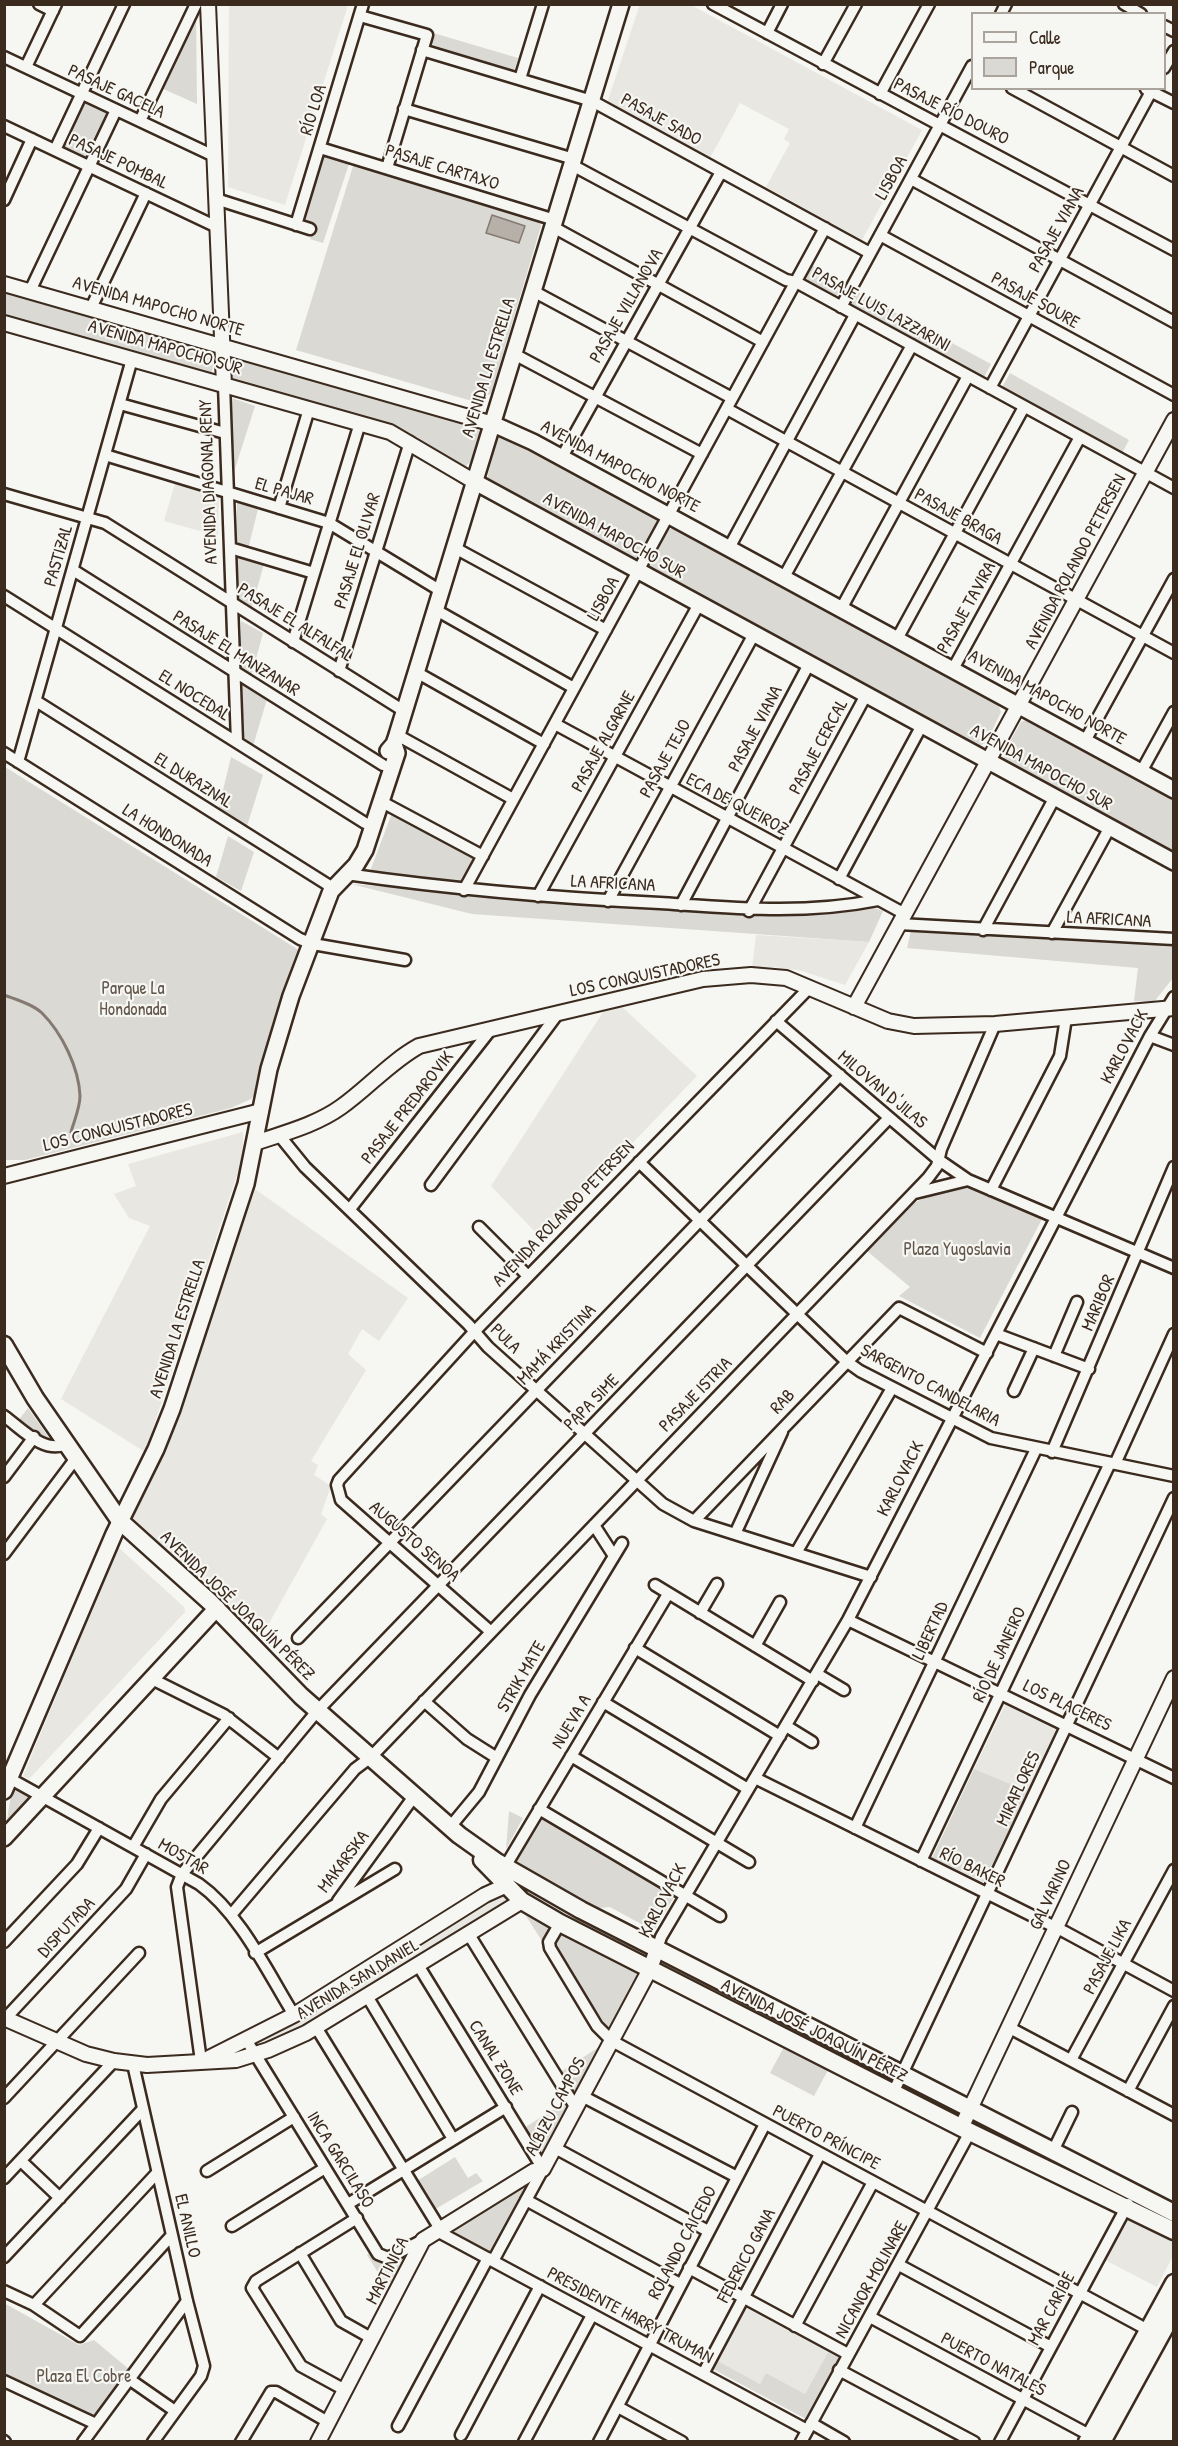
<!DOCTYPE html>
<html>
<head>
<meta charset="utf-8">
<style>
	body { margin:0 }
	#map { position:relative; width:1178px; height:2446px; overflow:hidden; background:#f6f6f2; font-family:"Patrick Hand",sans-serif }
	canvas { display:block }
	.frame { position:absolute; inset:0; border:6px solid #3b2a1e; pointer-events:none }
	.legend { position:absolute; left:971px; top:12px; width:195px; height:78px; box-sizing:border-box; background:#f6f6f2; border:2px solid #aba49d; margin:0; padding:8px 10px; list-style:none; font-size:18px; color:#3b2a1e }
	.legend li { display:flex; align-items:center; gap:12px; height:30px }
	.legend b { width:30px; border:2px solid #aba49d }
</style>
</head>
<body>
<div id="map">
<canvas width="1178" height="2446"></canvas>
<div class="frame"></div>
<ul class="legend">
<li><b style="height:8px;background:#f6f6f2"></b>Calle</li>
<li><b style="height:16px;background:#dad9d3"></b>Parque</li>
</ul>
</div>
<script>
const ctx = document.querySelector('canvas').getContext('2d');
ctx.lineJoin = 'round';
function fillPath(path, color) { ctx.fillStyle = color; ctx.fill(path, 'evenodd'); }
function trace(path, color, width, dash) { ctx.strokeStyle = color; ctx.lineWidth = width; ctx.lineCap = dash ? 'butt' : 'round'; ctx.setLineDash(dash || []); ctx.stroke(path); }
function label(font, color, halo, rows, align = 'center') {
  ctx.font = font + ' "Patrick Hand",sans-serif'; ctx.lineWidth = 4.5; ctx.setLineDash([]); ctx.textBaseline = 'middle'; ctx.strokeStyle = halo; ctx.fillStyle = color; for (const [text, x, y, turn = 0] of rows) {
    ctx.save(); ctx.translate(x, y); ctx.rotate((+turn || 0) * Math.PI / 180); ctx.textAlign = isNaN(turn) ? turn : align; if (halo) ctx.strokeText(text, 0, 0); ctx.fillText(text, 0, 0); ctx.restore();
  }
}
fillPath(new Path2D(`
	M229,4L348,5L285,205L228,187Z
	M640,4L691,5L922,130L862,240L766,187L790,143L784,139L789,129L740,103L710,158L607,103Z
	M175,483L219,497L218,536L164,521Z
	M756,935L869,942L845,985L802,971L774,967L752,968Z
	M621,1006L697,1076L541,1238L491,1186L605,1009Z
	M243,1132V1157L145,1452L61,1399L150,1226L129,1218L114,1194L136,1186L128,1164Z
	M255,1189L408,1298L379,1341L362,1329L348,1354L366,1370L311,1461L318,1465L314,1475L331,1486L321,1514L327,1519L263,1634L135,1523L133,1517L186,1396Z
	M118,1547L184,1607L185,1612L29,1779L23,1776Z
	M1005,1705L1057,1729L1028,1791L974,1769Z
	M508,1889L531,1891L1128,2193L1120,2211L598,1946L517,1909L273,2053L217,2057L267,2039Z
	M1130,2215L1173,2239V2256L1157,2287L1105,2260Z
	M744,2306L828,2352L805,2394L766,2373L760,2384L716,2360Z`), '#e8e7e2');
fillPath(new Path2D(`
	M196,11L197,104L159,87Z
	M430,32L518,58L513,74L427,47Z
	M83,99L112,113L88,161L60,147Z
	M321,155L349,164L323,243L310,239L314,224L300,220Z
	M354,163L538,219L541,226L491,394L472,401L296,350Z
	M812,265L846,283L835,298L806,282L805,277Z
	M4,291L206,348L214,354L212,372L205,374L5,317Z
	M855,291L991,364L983,379L851,308L850,301Z
	M237,356L475,425L480,433L470,462L465,467L417,437L386,424L235,381L228,374L229,361Z
	M1010,373L1129,440L1121,455L1001,389Z
	M232,398L255,406L232,478L229,400Z
	M497,437H506L656,517L657,524L638,558L628,559L487,479Z
	M237,502L258,509L248,549L236,546Z
	M676,527L997,702L1001,712L986,743L976,747L654,574L650,565L668,530Z
	M238,556L264,564L251,610L238,600Z
	M241,621L263,633L251,677L240,670Z
	M242,685L267,699L253,746L241,739Z
	M1027,720L1173,800V855L1005,762L1003,754L1021,722Z
	M231,757L263,775L246,829L218,811Z
	M5,767L302,952L258,1090L251,1099L231,1108L25,1160H5Z
	M392,813L476,857L462,885L369,874Z
	M228,836L254,852L241,891L216,877Z
	M351,884L675,911L755,914L871,907L883,911L869,942L472,914Z
	M911,931L1173,945V978L1154,1002L1134,1001L1138,968L907,948Z
	M967,1186L1043,1217L980,1338L899,1296L910,1287L867,1251L913,1204L932,1193Z
	M28,1408L49,1438L45,1441L18,1421Z
	M974,1769L1028,1791L984,1882L932,1858Z
	M13,1783L34,1795L6,1826Z
	M509,1811L523,1818L506,1849Z
	M543,1819L674,1897L654,1931L610,1907L599,1908L514,1865Z
	M524,1913L554,1926L544,1944Z
	M560,1931L642,1971L611,2033L552,1945Z
	M599,2047L575,2096L559,2073Z
	M784,2047L828,2070L814,2096L770,2073Z
	M566,2101L570,2107L543,2156L524,2128Z
	M455,2157L468,2178L476,2173L483,2181L432,2211L417,2181Z
	M529,2182L490,2254L454,2234V2226Z
	M371,2252C386,2271 389,2266 409,2256L395,2284L382,2279L367,2255Z
	M4,2303L79,2345L94,2340L130,2370L93,2418L5,2375Z
	M828,2352L839,2358L806,2419L711,2368L716,2360L760,2384L766,2373L805,2394Z`), '#dad9d3');
const water = new Path2D(`
	M492,215L525,226L519,243L486,233Z`);
fillPath(water, '#b6b0a9');
trace(water, '#857a71', 1.5);
trace(new Path2D(`
	M4,995C17,1000 32,1004 42,1013C62,1033 79,1068 80,1096C80,1108 74,1121 71,1132`), '#857a71', 3);
const minor = new Path2D(`
	M39,4L53,11
	M713,4L1174,250
	M1124,4L1141,14
	M1001,14L1006,4
	M360,16L427,35L387,168
	M1164,26L1174,31
	M767,33L782,4
	M422,50L592,101L870,253
	M4,57L214,156
	M823,64L856,4
	M26,67L56,4
	M1164,68L1174,51
	M520,79L543,4
	M1012,88L1174,176
	M1146,89L1174,103
	M880,94L929,4
	M404,109L574,159
	M140,121L196,4
	M4,126L217,227
	M320,148L555,220
	M55,150L124,4
	M572,165L786,280L796,282L1174,488
	M911,179L1174,322
	M216,199L310,229
	M4,200L32,139
	M296,225L363,4
	M553,227L763,342
	M880,235L1174,395
	M30,291L116,110
	M533,291L732,398
	M841,307L972,66
	M91,308L146,193
	M514,354L702,454
	M224,385L237,742
	M990,388L1153,88
	M120,404L225,433
	M727,409L1174,653
	M105,455L329,523L441,591
	M562,457L721,172
	M4,494L105,523L404,711
	M279,508L309,409
	M230,548L314,573
	M455,548L606,630
	M729,548L855,315
	M73,570L383,765
	M784,577L912,345
	M4,596L365,823
	M841,609L968,376
	M436,610L574,688
	M897,639L1024,407
	M293,642L360,423
	M953,669L1080,437
	M339,671L410,442
	M416,672L544,744
	M36,701L333,888
	M555,724L905,914
	M397,735L513,799
	M1085,741L1174,579
	M4,753L300,939L313,944L405,960
	M18,762L132,359
	M1141,772L1174,712
	M382,802L483,856
	M346,874C451,889 555,898 660,903C734,908 803,915 878,900
	M839,879L922,725
	M464,890L825,228
	M538,896L699,604
	M608,901L754,634
	M681,905L809,664
	M749,911L866,695
	M899,924L1174,939
	M983,930L1055,797
	M1052,933L1110,827
	M776,1021L939,1160L968,1180L1174,1268
	M1150,1036L1174,1045
	M279,1135L305,1167L468,1324L488,1347L663,1504L694,1521L871,1577
	M639,1162L846,1361L860,1371L991,1438L1174,1476
	M431,1185L559,1012
	M991,1190L1060,1056L1066,1018
	M915,1193L968,1180
	M350,1209L492,1028
	M479,1227L528,1276
	M996,1334L1089,1369
	M1054,1356L1077,1302
	M1014,1391L1034,1348
	M4,1416C22,1429 44,1454 66,1444
	M1052,1452L1174,1167
	M1115,1464L1174,1334
	M4,1477L34,1437
	M694,1521L899,1308L987,1353
	M594,1525L614,1556
	M735,1534L782,1432
	M796,1553L892,1388
	M4,1554L76,1458
	M655,1585L813,1681
	M700,1613L717,1584
	M848,1620L1174,1778
	M490,1631L341,1500L337,1485L339,1480L474,1332L810,987
	M298,1638L840,1075
	M755,1646L780,1602
	M635,1648L780,1736
	M817,1674L844,1690
	M152,1679L224,1715L279,1758
	M424,1701L467,1739L497,1758
	M603,1702L748,1789
	M786,1726L812,1742
	M571,1756L749,1862
	M9,1778L199,1884C240,1913 268,1973 294,2015
	M755,1778L1065,1932L1174,1991
	M539,1809L720,1916
	M450,1827L479,1792L530,1695L622,1543
	M855,1828L1036,1449
	M133,1847L161,1799L229,1718
	M921,1861L1110,1463
	M505,1867L668,1594
	M338,1901L415,1795
	M231,1915L355,1769L371,1757L928,1178L937,1166L941,1149L995,1024
	M560,1923L549,1942L550,1948L597,2026L612,2041L1148,2330
	M468,1933L576,2108
	M4,1942L77,1864L99,1828
	M657,1949L661,1937L848,1620L1150,1036L1174,997
	M255,1953L395,1869
	M418,1965L543,2169L493,2261
	M367,1996L453,2139
	M4,2020L126,1889L146,1854
	M316,2027L440,2229
	M1008,2027L1174,2115
	M247,2041L378,2254L388,2258L423,2240
	M1071,2060L1174,1870
	M201,2061L177,1887L182,1874L318,1710L889,1118
	M133,2064L187,2301L204,2366L201,2376L153,2442
	M1128,2091L1174,2006
	M893,2093L1174,1498
	M582,2096L737,2177
	M4,2098L139,1953
	M555,2148L708,2231
	M1053,2151L1072,2112
	M21,2161L60,2198
	M207,2171L294,2117
	M4,2178L114,2061
	M526,2200L680,2284
	M348,2204L506,2107
	M232,2226L325,2168
	M437,2231L807,2430
	M300,2253L341,2321L373,2339
	M4,2257L143,2109
	M899,2265L1051,2347
	M689,2268L848,2354
	M4,2291L34,2305L80,2336L172,2235
	M34,2305L157,2173
	M870,2317L1095,2438
	M795,2326L873,2182
	M839,2370L974,2442
	M703,2374L820,2154
	M129,2379L175,2411
	M4,2381L96,2424
	M345,2390L301,2366L252,2288L256,2281L357,2218
	M618,2407L682,2442
	M811,2423L844,2442
	M398,2426L488,2258
	M461,2435L540,2286
	M4,2441L5,2442
	M83,2442L187,2301
	M241,2442L271,2392H276L328,2422
	M524,2442L592,2315
	M599,2442L765,2124
	M801,2442L970,2132
	M1000,2442L1128,2204`);
const tertiary = new Path2D(`
	M208,4L224,385
	M4,284L493,424
	M4,323L390,432L475,482
	M854,1007L1174,420
	M255,1143C284,1133 316,1125 341,1107C368,1088 390,1062 419,1046L703,979L751,975L786,978L888,1021L914,1026L995,1024L1174,1008
	M4,1176L261,1111
	M4,2018L86,2054L114,2061L147,2065L236,2060L268,2050L306,2033L522,1901
	M209,2058L294,2015L485,1895L507,1885
	M961,2128L1174,1678
	M318,2442L423,2240L534,2171L543,2169L650,1969L657,1949`);
const secondary = new Path2D(`
	M493,424L533,442L1174,790
	M475,482L1174,862
	M388,751L394,744L397,735L621,4
	M4,1791L114,1534L156,1449L172,1409L246,1184L269,1069L291,996L331,891L356,865L365,850L397,753L394,744
	M4,1838L217,1608`);
const primary = new Path2D(`
	M4,1345L35,1398L120,1521L210,1602L301,1696L459,1835L497,1862L581,1910L1174,2213
	M482,1860L522,1901L560,1923L970,2132L1174,2231
	M1087,2442L1174,2283
	M1102,2442L1174,2311`);
trace(minor, '#3b2a1e', 15);
trace(tertiary, '#3b2a1e', 18);
trace(secondary, '#3b2a1e', 20);
trace(primary, '#3b2a1e', 21);
trace(minor, '#f6f6f2', 10);
trace(tertiary, '#f6f6f2', 14);
trace(secondary, '#f6f6f2', 15);
trace(primary, '#f6f6f2', 16);
label('18px', '#3b2a1e', '#f6f6f2', [
	["PASAJE GACELA",116,92,25],
	["RÍO LOA",314,110,-73],
	["PASAJE RÍO DOURO",951,112,27],
	["PASAJE SADO",661,120,29],
	["PASAJE POMBAL",118,162,25],
	["PASAJE CARTAXO",442,168,17],
	["LISBOA",892,178,-61],
	["PASAJE VIANA",1057,230,-61],
	["PASAJE SOURE",1035,301,29],
	["PASAJE VILLANOVA",627,306,-60],
	["AVENIDA MAPOCHO NORTE",158,307,16],
	["PASAJE LUIS LAZZARINI",881,310,29],
	["AVENIDA MAPOCHO SUR",165,348,16],
	["AVENIDA LA ESTRELLA",489,368,-73],
	["AVENIDA MAPOCHO NORTE",620,467,28],
	["AVENIDA DIAGONAL RENY",209,482,-92],
	["EL PAJAR",284,492,16],
	["PASAJE BRAGA",958,517,29],
	["AVENIDA MAPOCHO SUR",614,536,29],
	["PASAJE EL OLIVAR",358,551,-73],
	["PASTIZAL",59,556,-74],
	["AVENIDA ROLANDO PETERSEN",1076,562,-62],
	["LISBOA",604,599,-61],
	["PASAJE TAVIRA",967,608,-61],
	["PASAJE EL ALFALFAL",295,623,32],
	["PASAJE EL MANZANAR",236,654,32],
	["EL NOCEDAL",194,696,32],
	["AVENIDA MAPOCHO NORTE",1047,698,29],
	["PASAJE VIANA",756,729,-62],
	["PASAJE ALGARNE",604,742,-61],
	["PASAJE CERCAL",819,747,-62],
	["PASAJE TEJO",666,759,-61],
	["AVENIDA MAPOCHO SUR",1041,768,29],
	["EL DURAZNAL",193,781,32],
	["ECA DE QUEIROZ",737,805,28],
	["LA HONDONADA",167,836,32],
	["LA AFRICANA",613,884,3],
	["LA AFRICANA",1109,920,3],
	["LOS CONQUISTADORES",645,976,-12],
	["KARLOVACK",1125,1047,-62],
	["MILOVAN D'JILAS",882,1090,40],
	["PASAJE PREDAROVIK",408,1108,-52],
	["LOS CONQUISTADORES",118,1128,-14],
	["AVENIDA ROLANDO PETERSEN",564,1214,-46],
	["MARIBOR",1099,1303,-67],
	["AVENIDA LA ESTRELLA",178,1329,-72],
	["PULA",505,1339,44],
	["MAMÁ KRISTINA",557,1345,-46],
	["SARGENTO CANDELARIA",930,1386,28],
	["PASAJE ISTRIA",696,1395,-46],
	["RAB",783,1402,-46],
	["PAPA SIME",592,1403,-46],
	["KARLOVACK",901,1479,-63],
	["AUGUSTO SENOA",414,1542,41],
	["AVENIDA JOSÉ JOAQUÍN PÉREZ",237,1606,44],
	["LIBERTAD",931,1631,-65],
	["RÍO DE JANEIRO",1000,1655,-65],
	["STRIK MATE",522,1677,-60],
	["LOS PLACERES",1067,1706,26],
	["NUEVA A",572,1722,-59],
	["MIRAFLORES",1019,1789,-65],
	["MOSTAR",183,1857,30],
	["MAKARSKA",344,1862,-53],
	["RÍO BAKER",972,1868,26],
	["GALVARINO",1051,1895,-65],
	["KARLOVACK",663,1901,-62],
	["DISPUTADA",67,1928,-47],
	["PASAJE LIKA",1108,1957,-62],
	["AVENIDA SAN DANIEL",358,1980,-31],
	["AVENIDA JOSÉ JOAQUÍN PÉREZ",814,2031,27],
	["CANAL ZONE",495,2058,58],
	["ALBIZU CAMPOS",556,2107,-62],
	["PUERTO PRÍNCIPE",826,2138,28],
	["INCA GARCILASO",340,2160,58],
	["EL ANILLO",187,2226,77],
	["ROLANDO CAICEDO",683,2243,-62],
	["FEDERICO GANA",747,2256,-62],
	["MARTINICA",388,2271,-63],
	["NICANOR MOLINARE",872,2280,-61],
	["MAR CARIBE",1052,2309,-62],
	["PRESIDENTE HARRY TRUMAN",630,2316,28],
	["PUERTO NATALES",993,2365,28]
]);
label('18px', '#63564b', '#f6f6f2', [
	["Parque La",133,989],
	["Hondonada",133,1010],
	["Plaza Yugoslavia",957,1250],
	["Plaza El Cobre",84,2377]
]);
</script>
</body>
</html>
